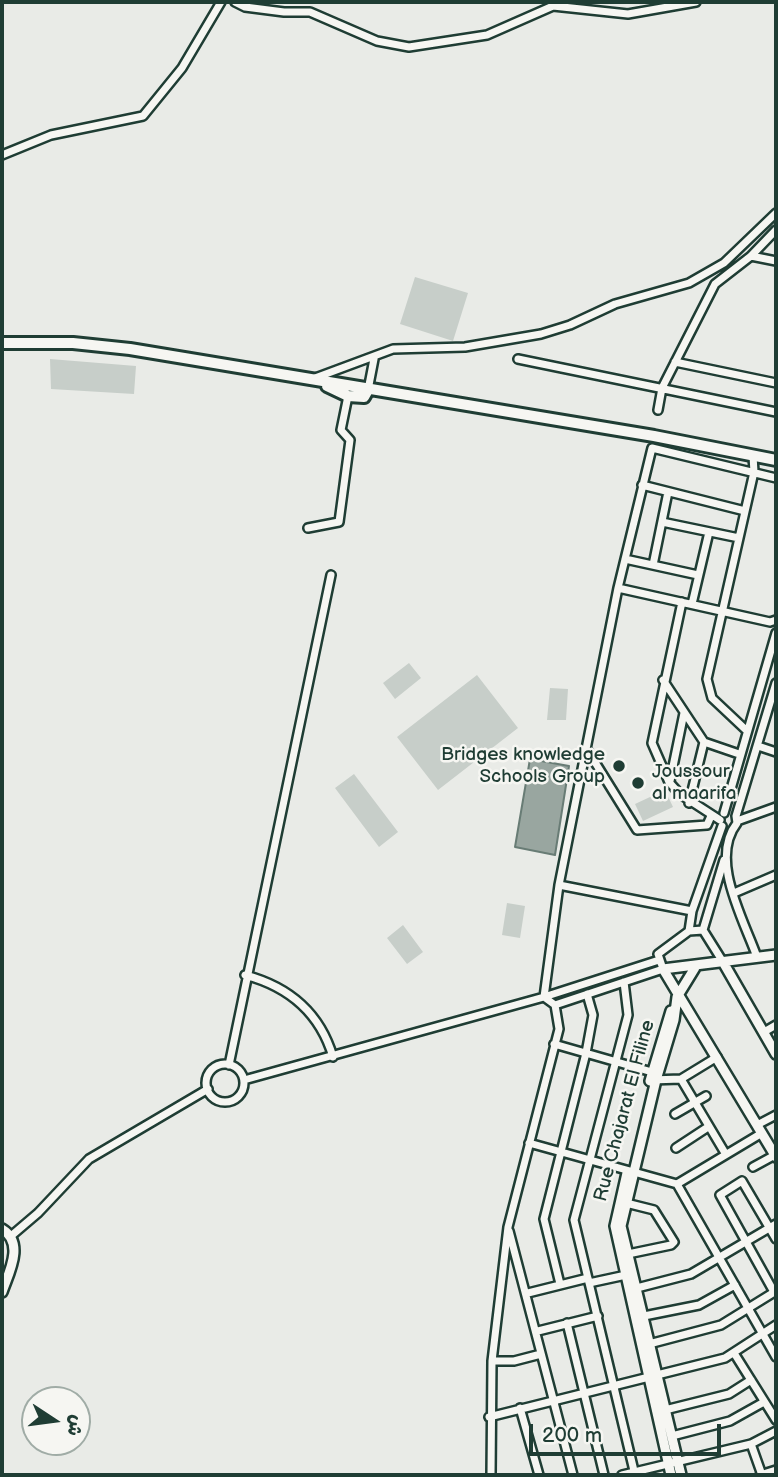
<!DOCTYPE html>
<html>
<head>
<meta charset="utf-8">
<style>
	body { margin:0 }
	#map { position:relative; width:778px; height:1477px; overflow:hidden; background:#e9ebe7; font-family:"Balsamiq Sans","Playpen Sans Arabic",sans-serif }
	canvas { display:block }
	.frame { position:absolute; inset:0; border:4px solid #1f3d34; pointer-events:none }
	.north { position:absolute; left:21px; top:1386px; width:70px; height:70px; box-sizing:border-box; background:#f6f6f2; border:2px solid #a0aca6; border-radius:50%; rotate:103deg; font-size:19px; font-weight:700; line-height:28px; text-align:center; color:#1f3d34 }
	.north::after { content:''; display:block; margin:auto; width:24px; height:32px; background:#1f3d34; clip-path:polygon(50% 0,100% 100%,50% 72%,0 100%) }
	.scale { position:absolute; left:529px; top:1424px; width:192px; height:32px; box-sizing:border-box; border:4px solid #1f3d34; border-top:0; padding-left:9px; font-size:21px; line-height:24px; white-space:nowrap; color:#1f3d34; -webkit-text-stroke:5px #f6f6f2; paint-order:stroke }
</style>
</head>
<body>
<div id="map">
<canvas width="778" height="1477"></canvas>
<div class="frame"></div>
<div class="north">ش</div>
<div class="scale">200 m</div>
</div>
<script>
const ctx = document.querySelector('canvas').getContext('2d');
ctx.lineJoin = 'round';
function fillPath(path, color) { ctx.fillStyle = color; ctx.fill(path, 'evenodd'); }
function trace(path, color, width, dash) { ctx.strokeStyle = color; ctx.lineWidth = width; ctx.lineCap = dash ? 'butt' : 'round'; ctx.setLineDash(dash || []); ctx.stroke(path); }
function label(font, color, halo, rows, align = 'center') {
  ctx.font = font + ' "Balsamiq Sans",sans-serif'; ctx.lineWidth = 5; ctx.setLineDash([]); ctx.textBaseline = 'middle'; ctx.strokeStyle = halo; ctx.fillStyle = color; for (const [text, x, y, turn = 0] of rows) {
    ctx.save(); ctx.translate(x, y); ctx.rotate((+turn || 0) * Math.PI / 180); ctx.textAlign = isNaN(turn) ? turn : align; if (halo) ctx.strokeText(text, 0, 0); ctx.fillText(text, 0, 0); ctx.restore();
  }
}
fillPath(new Path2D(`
	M415,277L468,293L453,341L400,324Z
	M50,359L136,366L134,394L51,389Z
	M409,663L421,678L395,699L383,683Z
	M477,675L518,728L438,790L397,737Z
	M550,688L568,689L566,720H547Z
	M354,774L398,832L379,847L335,788Z
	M665,790L673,807L643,821L635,804Z
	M507,903L525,906L520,938L502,935Z
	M403,925L423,952L407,964L387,938Z`), '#c7cec9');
const water = new Path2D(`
	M530,759L569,766L555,855L515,847Z`);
fillPath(water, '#99a6a0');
trace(water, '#687c75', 2);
const minor = new Path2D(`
	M235,2L245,7L284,12H310L377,41L409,47L487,35L553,6L628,14L696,2
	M2,155L51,135L143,116L182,68L221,2
	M751,256L776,261
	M518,359L776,412
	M675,362L776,383
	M315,378L393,349L465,347L541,334L570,325L615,304L689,283L724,263L776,213
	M368,390L374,359
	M658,410L662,388L715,284L751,256L776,230
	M642,485L745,511
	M662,522L739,538
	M308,528L339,522L350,440L341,430L348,396
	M625,559L698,575
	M653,565L668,492
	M618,588L770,622L776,620
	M682,602L652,743L669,782L680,794L720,820
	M692,604L709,532
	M663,680L704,742L739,754
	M746,730L712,698L707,679L754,472L753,456
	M758,746L776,752
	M588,751L637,830L707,825L711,816
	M670,781L684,713
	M689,803L704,742
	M724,813L776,633
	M737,821L776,807
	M722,826L692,911L689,931L658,954L663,969L555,1005L544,997L559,885L618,588L652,448L776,478
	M559,885L692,911
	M734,893L776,875
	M703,930L724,860
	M689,931L703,930L723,962
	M757,957C743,918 709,859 737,823L736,816L776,683
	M245,975C290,987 320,1013 333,1057
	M624,982L628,1015L574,1220L635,1475
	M764,1032L776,1025
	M554,1044L652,1072
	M206 1083a19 19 0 1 1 38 0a19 19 0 1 1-38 0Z
	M229,1065L331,575
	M681,1079L725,1153
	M244,1080L544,997L659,960
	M651,1080L681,1079L717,1057
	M675,1114L706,1096
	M757,1125L776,1115
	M529,1143L677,1184L776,1357
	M676,1148L708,1127
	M753,1167L775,1155
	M677,1184L762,1133
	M626,1203L654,1210L674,1242L671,1245L628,1254
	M509,1231L573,1475
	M11,1236L38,1213L89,1159L208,1089
	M589,1283L626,1275
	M560,1284L544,1219L586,1053L593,1015L587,994
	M633,1289L691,1274L776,1224
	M774,1292L720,1195L742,1181L776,1239
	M528,1293L588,1278
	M644,1316L699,1305L735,1285
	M567,1323L604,1475
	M538,1331L598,1316
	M649,1344L721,1325L776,1291
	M734,1353L776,1420
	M492,1361H514L541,1354
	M520,1408L539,1475
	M665,1410L729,1394L751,1380
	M489,1417L725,1358L776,1325
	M672,1436L730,1421L764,1402
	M751,1444L762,1475
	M491,1475L492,1361L508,1227L559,1029L555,1005
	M622,1475L751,1444L776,1431
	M760,1475L776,1470`);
const tertiary = new Path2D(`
	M776,955L663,969L776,1157
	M723,962L776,1054
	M650,1081L671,1011
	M627,1173L615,1226L671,1475
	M2,1229C25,1243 9,1272 2,1292
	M681,1475L621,1226L656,1080L674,1020L677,997L696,966`);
const primary = new Path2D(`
	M2,343H73L130,349L654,436L776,460
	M327,386L348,396L364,397L368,390`);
trace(minor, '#1f3d34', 12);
trace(tertiary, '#1f3d34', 14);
trace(primary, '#1f3d34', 16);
trace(minor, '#f6f6f2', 7);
trace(tertiary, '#f6f6f2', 9);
trace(primary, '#f6f6f2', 10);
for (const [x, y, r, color] of [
	[619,766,7,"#1f3d34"],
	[638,783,7,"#1f3d34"]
]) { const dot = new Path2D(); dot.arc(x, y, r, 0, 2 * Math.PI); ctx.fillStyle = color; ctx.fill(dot); trace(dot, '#f6f6f2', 2.5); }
label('19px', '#1f3d34', '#f6f6f2', [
	["Bridges knowledge",605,755],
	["Schools Group",605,777],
	["Joussour",652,772,"left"],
	["al maarifa",652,794,"left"]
], 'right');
label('19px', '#1f3d34', '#f6f6f2', [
	["Rue Chajarat El Filine",625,1111,-75]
]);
</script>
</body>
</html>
